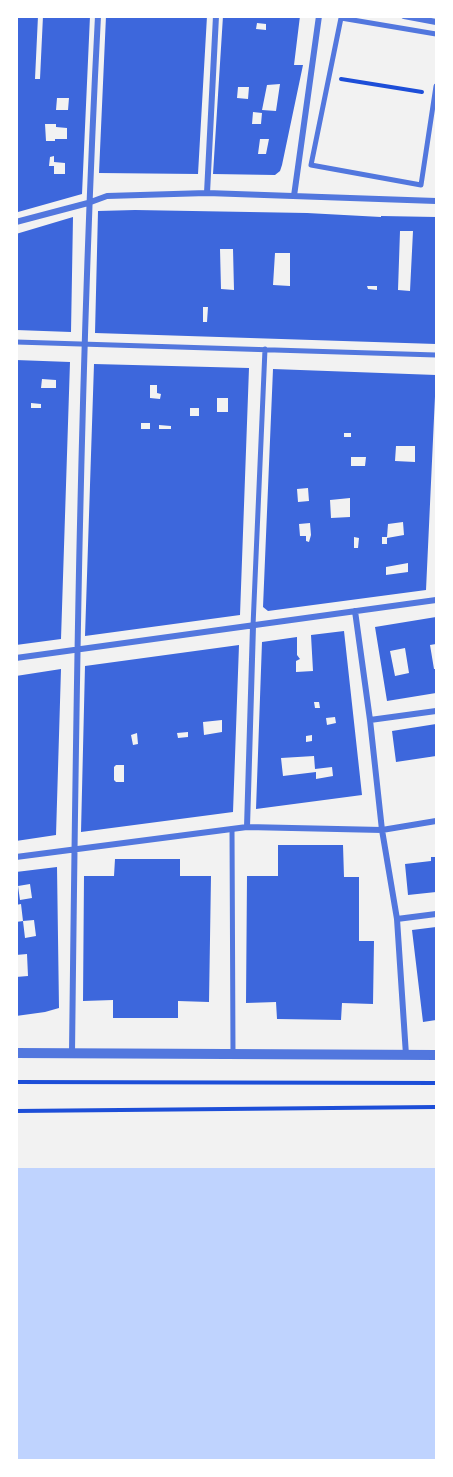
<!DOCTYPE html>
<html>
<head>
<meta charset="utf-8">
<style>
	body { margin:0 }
	#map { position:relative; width:453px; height:1477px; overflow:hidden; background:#f2f2f2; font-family:"Titillium Web",sans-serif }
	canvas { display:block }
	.frame { position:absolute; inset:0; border:18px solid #fff; pointer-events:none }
</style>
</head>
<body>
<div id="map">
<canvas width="453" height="1477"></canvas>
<div class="frame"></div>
</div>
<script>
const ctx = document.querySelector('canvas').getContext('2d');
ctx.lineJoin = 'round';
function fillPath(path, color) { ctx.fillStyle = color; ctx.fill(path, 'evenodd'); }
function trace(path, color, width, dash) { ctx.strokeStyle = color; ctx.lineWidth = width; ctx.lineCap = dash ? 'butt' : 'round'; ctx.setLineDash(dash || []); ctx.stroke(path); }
fillPath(new Path2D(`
	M16,1168H436V1460H17Z`), '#bfd3fe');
fillPath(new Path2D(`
	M16,1165H436V1168H17Z`), '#f2f2f2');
fillPath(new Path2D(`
	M16,16H38L35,79H40L43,16H90L82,194L18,212H16ZM57,98H69L68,110H56ZM45,124H56V127L67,128V139H55V141H46ZM54,156V162L65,163V174H54V166H49L50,157Z
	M106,16H207L198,174L99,173Z
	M223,16H300L294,65H303L282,165L280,171L275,175L213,174ZM257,23L266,24V30L256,29ZM280,84L276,111L262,110L267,85ZM238,87H249L248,99L237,98ZM253,112L262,113L261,124H252ZM260,139H269L266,154H258Z
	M135,210L307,213L381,217V216L436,217V344L95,333L98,211ZM400,231H413L410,291L398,290ZM220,249H233L234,290L221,289ZM275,253H290V286L273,285ZM367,286H377V290L368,289ZM203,307H208L207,322H203Z
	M73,217L71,332L16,330V234Z
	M16,360L70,362L61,639L16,645ZM42,379L56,380V388H41ZM31,403L41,404V408H31Z
	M94,364L249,368L240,615L85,636ZM150,385H157V393L161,394L160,399L150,398ZM217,398H228V412H217ZM190,408H199V416H190ZM141,423H150V429H141ZM159,425L171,426V429H159Z
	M273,369L436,375L426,590L268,611L263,607ZM344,433H351V437H344ZM396,446H415V462L395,461ZM351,457H366L365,466H351ZM308,488L309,501L298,502L297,489ZM350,498V517L331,518L330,500ZM403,522L404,535L387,538V544H382V537H387L388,524ZM310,523L311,535L309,542L306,541V536H300L299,524ZM354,537L359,538L358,548H354ZM408,563V572L386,575V567Z
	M436,617V644L430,645L434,669H436V693L387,701L375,627ZM405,648L409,673L395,676L390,651Z
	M344,631L362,795L256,809L262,642L297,637V655L300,659L296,661V672L313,671L311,635ZM314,702H319L320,708H315ZM335,717L336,723L327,725L326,718ZM312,735V741L306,742V736ZM314,756L315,769L332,767L333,776L316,779V772L283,776L281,758Z
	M239,645L233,812L81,832L85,666ZM222,720V732L204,735L203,722ZM188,732V737L178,738L177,733ZM137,733L138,744L133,745L131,735ZM116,765H124V782H116L114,780V767Z
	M61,669L56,835L16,841V676Z
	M436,724V756L396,762L392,731Z
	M278,845H343L344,877H359V941H374L373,1004L342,1003L341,1020L277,1019L276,1002L246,1003L247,876H278Z
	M431,857H436V892L408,895L405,864L431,861Z
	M115,859H180V876H211L209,1002L178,1001V1018H113V1000L83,1001L84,876H114Z
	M57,867L59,1008L45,1012L16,1016V977L28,976L27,954L16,955V922L23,921L25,938L36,936L34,920L23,921L21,904L16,905V872ZM30,884L32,898L20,900L18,886Z
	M436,927V1020L423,1022L412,930Z`), '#3d67dc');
trace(new Path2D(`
	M341,79L422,92
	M16,1082L436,1083
	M16,1111L436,1107`), '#1d4ed8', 4);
trace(new Path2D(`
	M436,34L341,18L311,165L421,185L436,86
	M16,342L436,355
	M253,626L265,349
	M232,829L233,1054`), '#5277de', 5);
trace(new Path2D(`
	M404,16L436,22
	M207,193L216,16
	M294,196L319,16
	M16,222L88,203L107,196L207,193L436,201
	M355,611L370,720L382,830L397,919L406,1055
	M16,658L436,600
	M370,720L436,711
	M247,827L253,626
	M16,857L247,827L382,830L436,821
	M397,919L436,914
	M72,1053C76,708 80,362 98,16`), '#5277de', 6);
trace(new Path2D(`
	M16,1053L436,1055`), '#5277de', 10);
</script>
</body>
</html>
